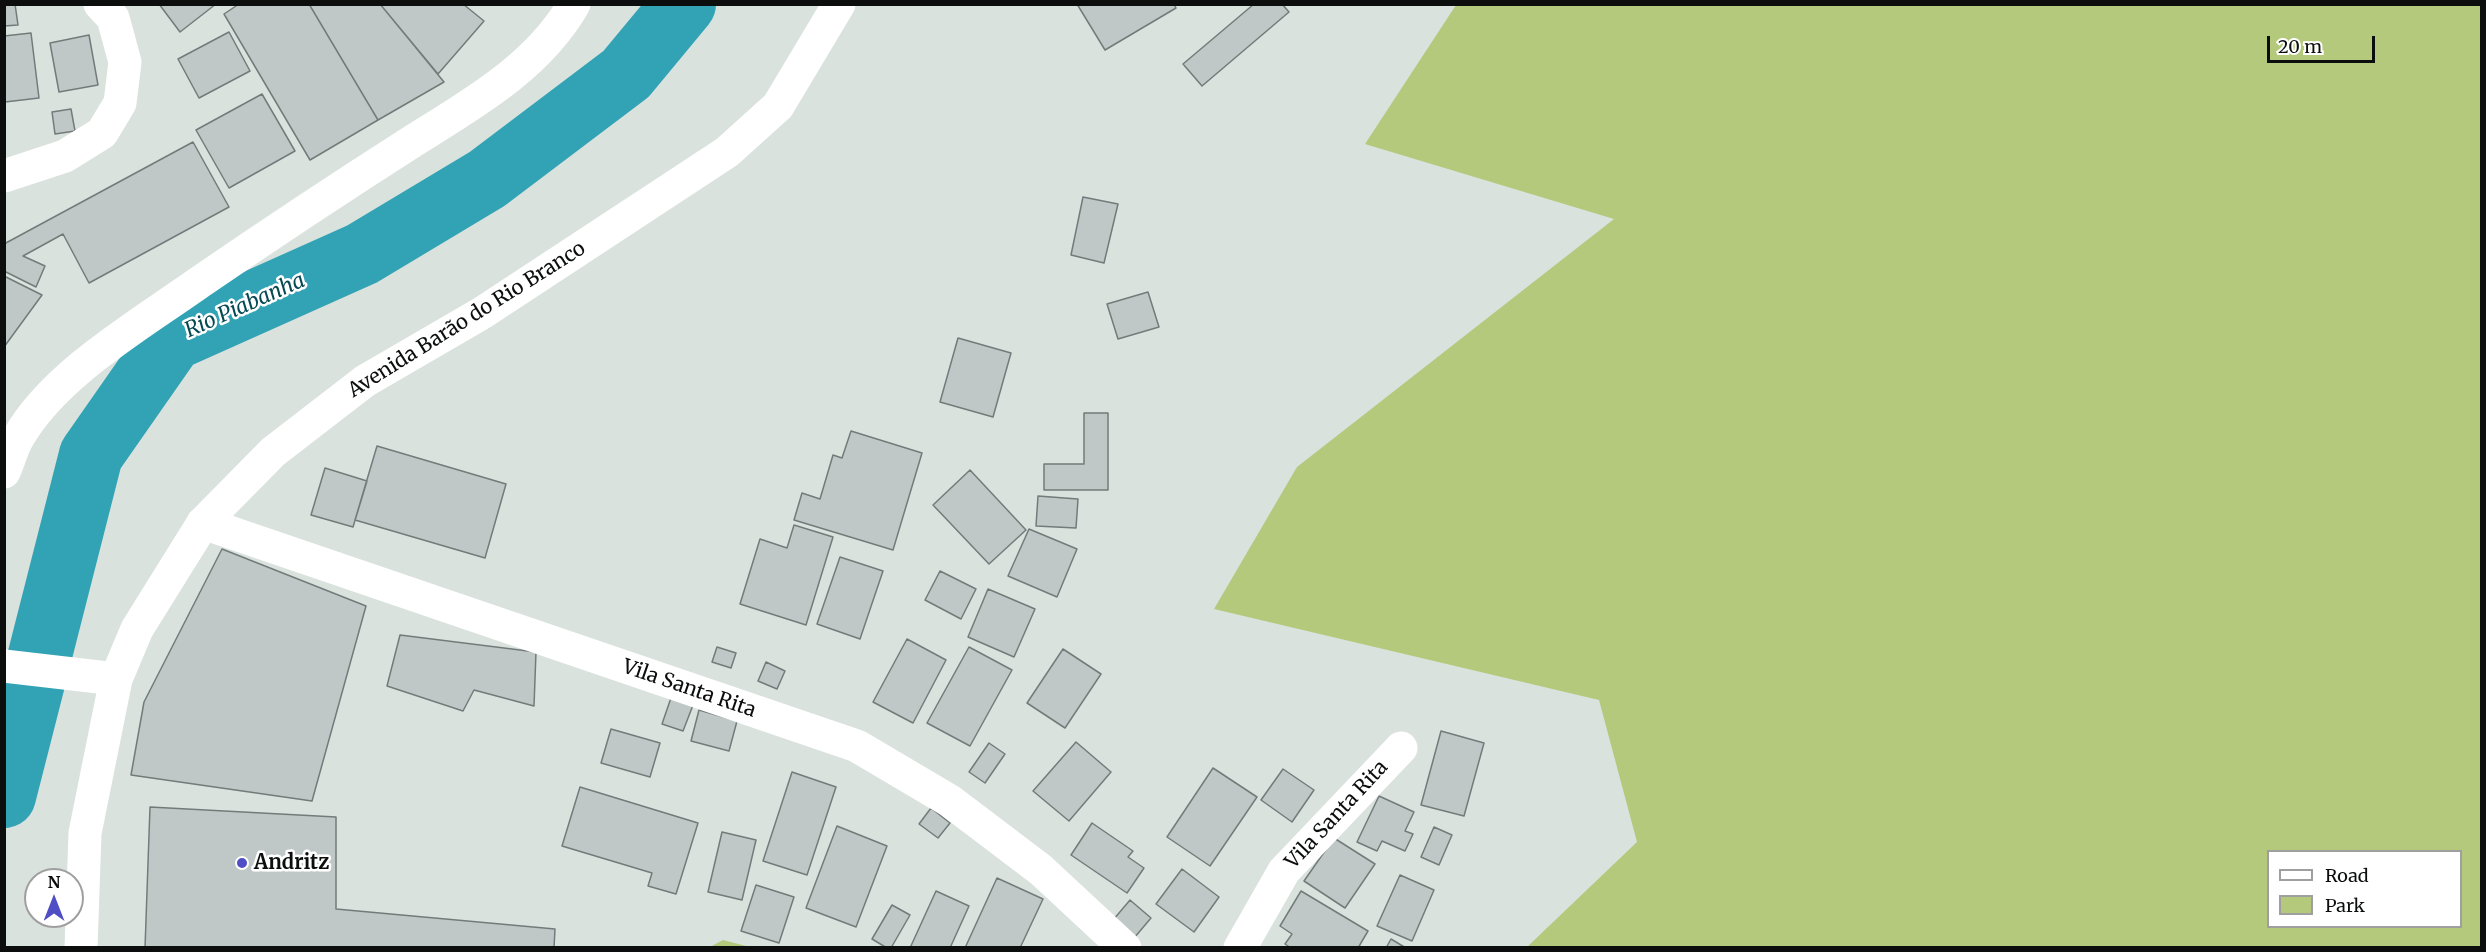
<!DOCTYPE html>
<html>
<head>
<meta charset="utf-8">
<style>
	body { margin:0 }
	#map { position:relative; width:2486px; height:952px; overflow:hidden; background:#dae2de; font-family:Merriweather,serif }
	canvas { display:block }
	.frame { position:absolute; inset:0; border:6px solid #0c0e0d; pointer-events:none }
	.legend { position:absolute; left:2267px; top:850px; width:195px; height:78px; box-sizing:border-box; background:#fff; border:2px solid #9e9f9e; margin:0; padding:8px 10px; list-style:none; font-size:18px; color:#0c0e0d }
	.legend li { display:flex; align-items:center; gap:12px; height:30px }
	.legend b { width:30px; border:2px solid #9e9f9e }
	.north { position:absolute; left:24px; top:868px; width:60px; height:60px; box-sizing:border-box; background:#fff; border:2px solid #9e9f9e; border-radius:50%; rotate:0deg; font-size:16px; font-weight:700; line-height:24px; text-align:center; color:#0c0e0d }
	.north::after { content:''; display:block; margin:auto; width:21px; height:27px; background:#4f4ec5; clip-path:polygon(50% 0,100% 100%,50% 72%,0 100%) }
	.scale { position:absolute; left:2267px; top:36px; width:108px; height:27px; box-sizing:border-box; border:3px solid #0c0e0d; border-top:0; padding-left:8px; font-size:18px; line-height:21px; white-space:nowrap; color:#0c0e0d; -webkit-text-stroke:4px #fff; paint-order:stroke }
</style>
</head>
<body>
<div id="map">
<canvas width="2486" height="952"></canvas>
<div class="frame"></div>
<ul class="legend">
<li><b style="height:8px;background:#fff"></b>Road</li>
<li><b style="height:16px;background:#b4c97b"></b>Park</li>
</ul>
<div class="north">N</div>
<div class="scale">20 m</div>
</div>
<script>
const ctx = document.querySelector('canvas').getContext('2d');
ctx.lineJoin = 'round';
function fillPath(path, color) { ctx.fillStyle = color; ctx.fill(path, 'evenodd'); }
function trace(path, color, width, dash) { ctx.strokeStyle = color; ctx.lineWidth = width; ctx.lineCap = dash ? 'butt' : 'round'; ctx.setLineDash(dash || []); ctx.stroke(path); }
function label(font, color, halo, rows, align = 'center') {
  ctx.font = font + ' Merriweather,serif'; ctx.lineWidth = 5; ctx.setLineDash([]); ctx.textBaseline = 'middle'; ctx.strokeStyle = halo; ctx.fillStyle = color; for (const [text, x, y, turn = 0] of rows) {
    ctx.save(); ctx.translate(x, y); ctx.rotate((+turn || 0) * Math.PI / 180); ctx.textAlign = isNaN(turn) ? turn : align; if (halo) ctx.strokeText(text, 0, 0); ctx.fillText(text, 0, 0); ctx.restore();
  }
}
fillPath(new Path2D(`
	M1456,5H2481V947H1527L1637,842L1599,700L1214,609L1297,467L1614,219L1365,144ZM2268,852H2460V926H2268Z
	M723,940L750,947H710Z`), '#b4c97b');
trace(new Path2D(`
	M4,796L91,455L172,339L362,254L487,179L626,74L684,4`), '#32a3b5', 64);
const building = new Path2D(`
	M4,4H15L18,25L4,26Z
	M159,4H216L180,32Z
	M239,4H309L378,120L310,160L224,14Z
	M309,4H380L444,82L378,120Z
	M380,4H463L484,21L438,74Z
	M1077,4H1174L1176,8L1105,50Z
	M1254,4H1282L1289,12L1202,86L1183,64Z
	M229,32L250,71L199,98L178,59Z
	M31,33L39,98L5,102L4,36Z
	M89,35L98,85L59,92L50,43Z
	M262,94L295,151L229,188L196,130Z
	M71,109L75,131L55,134L52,112Z
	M193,142L229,207L89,283L63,234L23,256L45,266L36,287L4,271V244Z
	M1083,197L1118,204L1104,263L1071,255Z
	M4,276L42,295L4,347Z
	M1148,292L1159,327L1118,339L1107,304Z
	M958,338L1011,353L993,417L940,402Z
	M1084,413H1108V490H1044V464H1084Z
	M851,431L922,453L893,550L794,520L802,493L820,499L833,455L842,458Z
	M377,446L506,484L485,558L355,520Z
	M325,468L367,481L353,527L311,515Z
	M970,470L1026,530L989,564L933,505Z
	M1038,496L1078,499L1076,528L1036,526Z
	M794,525L833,537L806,625L740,604L760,539L787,548Z
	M1029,529L1077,549L1057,597L1008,576Z
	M222,549L366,606L312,801L131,775L144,702Z
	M840,557L883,571L860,639L817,624Z
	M940,571L976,589L961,619L925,600Z
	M988,589L1035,609L1014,657L968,637Z
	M400,635L536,652L534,706L474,690L463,711L387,686Z
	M907,639L946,660L913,723L873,702Z
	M717,647L736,653L731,668L712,662Z
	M969,647L1012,670L970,746L927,723Z
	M1063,649L1101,674L1065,728L1027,703Z
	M766,662L785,671L777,689L758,681Z
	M673,692L695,700L683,731L662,724Z
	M699,710L737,721L729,751L691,741Z
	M611,729L660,743L650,777L601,763Z
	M1441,731L1484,743L1464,816L1421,805Z
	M1076,742L1111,772L1069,821L1033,791Z
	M989,743L1005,754L985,783L969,772Z
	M1213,768L1257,797L1210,866L1167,837Z
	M1283,769L1314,790L1292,822L1261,800Z
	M792,772L836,787L807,875L763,861Z
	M580,787L698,823L676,894L648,886L652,873L562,846Z
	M1379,796L1414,812L1405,831L1413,834L1405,851L1382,841L1377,851L1357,842Z
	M150,807L336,817V909L555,929L554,948H145Z
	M931,808L950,823L938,838L919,824Z
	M1092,823L1133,851L1128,857L1144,868L1127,893L1071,855Z
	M837,826L887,846L856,927L806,908Z
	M1434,827L1452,835L1439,865L1421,857Z
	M722,832L756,840L742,900L708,892Z
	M1334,838L1375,864L1345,908L1304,881Z
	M1182,869L1219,897L1194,932L1156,904Z
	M1400,875L1434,890L1412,941L1377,926Z
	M997,878L1043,899L1020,948H965Z
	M756,885L794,897L779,943L741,931Z
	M936,891L969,906L950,948H910Z
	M1301,891L1368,931L1358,948H1291L1285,944L1292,934L1280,926Z
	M1130,900L1151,918L1129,944L1108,926Z
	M892,905L910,915L891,948H887L872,939Z
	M1391,939L1406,948H1386Z`);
fillPath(building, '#c0c8c7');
trace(building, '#737b7a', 1.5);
trace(new Path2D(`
	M4,176L65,156L102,133L120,103L125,62L113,18L100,4
	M203,523L857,746L950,801L1041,870L1125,948
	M1240,948L1284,871L1401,748`), '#fff', 33);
trace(new Path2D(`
	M4,472C9,461 12,448 18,438C54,374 141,324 200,282C270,234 341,187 413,141C472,104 538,67 574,4
	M4,666L116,679
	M81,948L85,833L116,679L137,629L203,523L273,452L365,381L482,313L727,152L778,106L839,4`), '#fff', 33);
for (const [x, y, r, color] of [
	[242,863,6,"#4f4ec5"]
]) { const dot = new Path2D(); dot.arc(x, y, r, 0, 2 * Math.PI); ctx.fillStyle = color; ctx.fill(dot); trace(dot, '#fff', 2); }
label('20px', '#0c0e0d', '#fff', [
	["Avenida Barão do Rio Branco",467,320,-32],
	["Vila Santa Rita",689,689,19],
	["Vila Santa Rita",1337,815,-47]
]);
label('bold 20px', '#0c0e0d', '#fff', [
	["Andritz",254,863]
], 'left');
label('italic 21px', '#064953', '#fff', [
	["Rio Piabanha",245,306,-24]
]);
</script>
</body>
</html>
